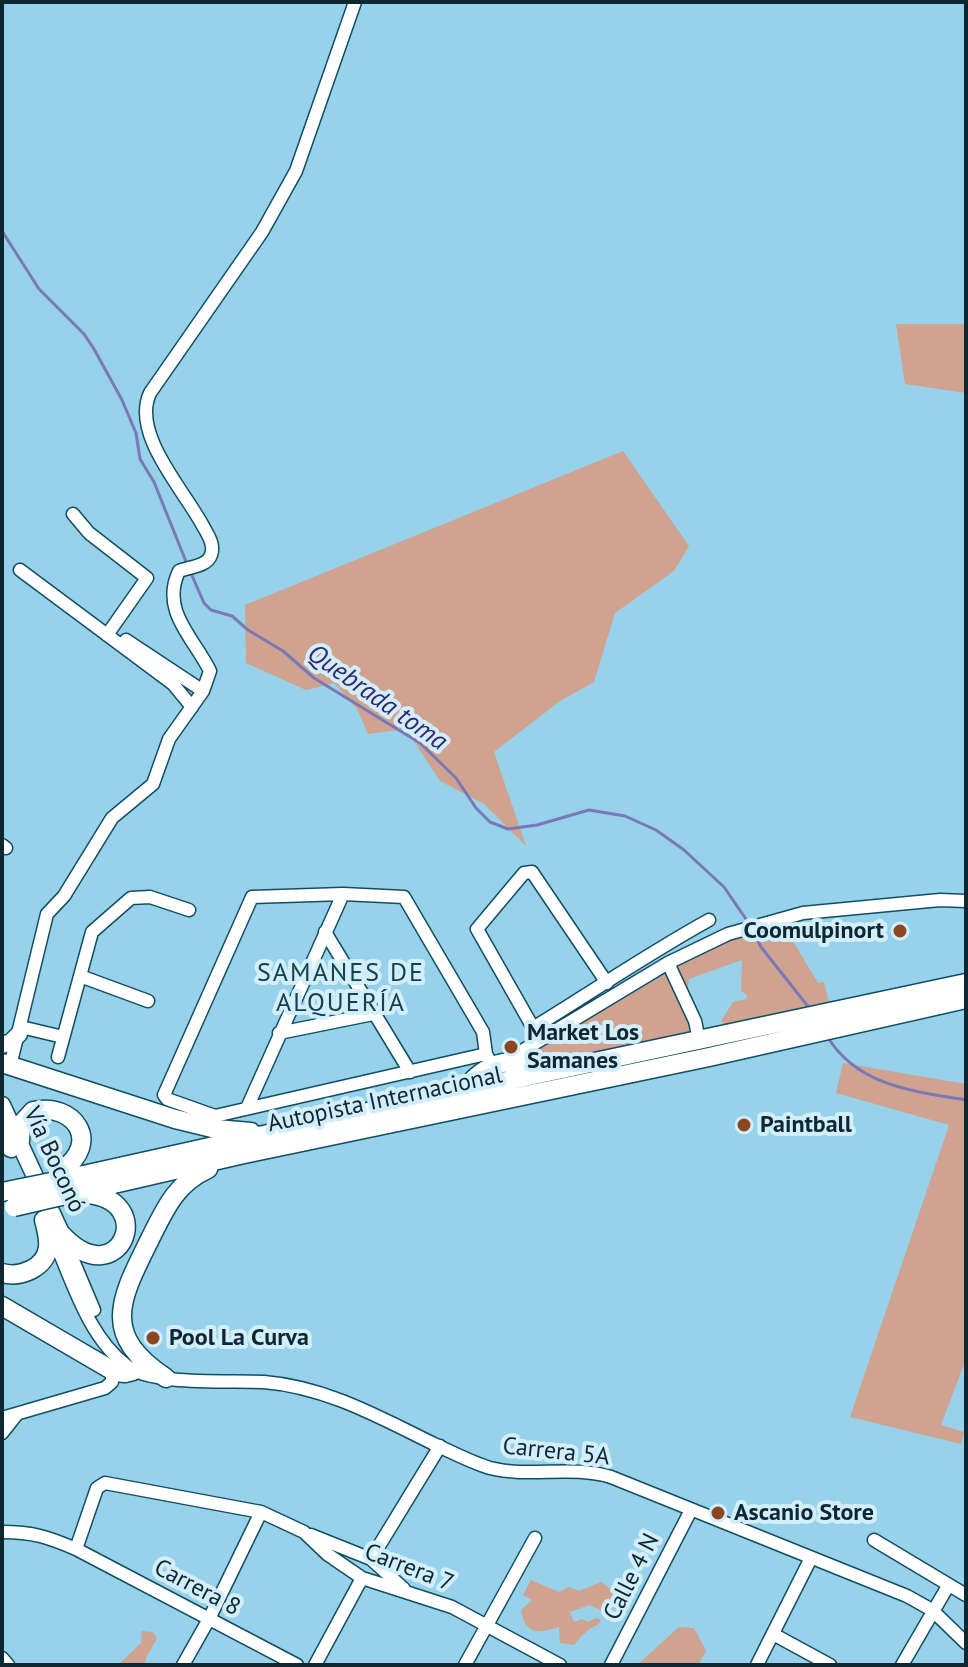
<!DOCTYPE html>
<html>
<head>
<meta charset="utf-8">
<style>
	body { margin:0 }
	#map { position:relative; width:968px; height:1667px; overflow:hidden; background:#97d2ea; font-family:"PT Sans",sans-serif }
	canvas { display:block }
	.frame { position:absolute; inset:0; border:4px solid #0f2731; pointer-events:none }
</style>
</head>
<body>
<div id="map">
<canvas width="968" height="1667"></canvas>
<div class="frame"></div>
</div>
<script>
const ctx = document.querySelector('canvas').getContext('2d');
ctx.lineJoin = 'round';
function fillPath(path, color) { ctx.fillStyle = color; ctx.fill(path, 'evenodd'); }
function trace(path, color, width, dash) { ctx.strokeStyle = color; ctx.lineWidth = width; ctx.lineCap = dash ? 'butt' : 'round'; ctx.setLineDash(dash || []); ctx.stroke(path); }
function label(font, color, halo, rows, align = 'center') {
  ctx.font = font + ' "PT Sans",sans-serif'; ctx.lineWidth = 8; ctx.setLineDash([]); ctx.textBaseline = 'middle'; ctx.strokeStyle = halo; ctx.fillStyle = color; for (const [text, x, y, turn = 0] of rows) {
    ctx.save(); ctx.translate(x, y); ctx.rotate((+turn || 0) * Math.PI / 180); ctx.textAlign = isNaN(turn) ? turn : align; if (halo) ctx.strokeText(text, 0, 0); ctx.fillText(text, 0, 0); ctx.restore();
  }
}
fillPath(new Path2D(`
	M896,324H966V393L905,384Z
	M623,451L689,546L674,571L615,613L594,682L560,701L494,752L526,846L484,804L440,781L406,729L368,734L357,709L334,683L306,690L246,663L245,605Z
	M781,921L818,983L824,982L830,1006L725,1027L721,1021L733,1002L747,999V995L741,991L742,960L689,979L688,987L683,989L671,963L725,937Z
	M669,971L691,1032L556,1066L551,1052L540,1054L541,1064L525,1057Z
	M843,1063L966,1084V1359L941,1425L964,1432L961,1444L850,1417L949,1125L836,1093Z
	M531,1580L559,1592L569,1587L579,1591L601,1582L620,1595L616,1609L608,1607L603,1611L589,1605L570,1612L574,1622L582,1619L588,1622L596,1618L601,1620L598,1625C589,1627 580,1638 574,1645L560,1643L559,1627C539,1634 525,1635 521,1610L532,1600L523,1595Z
	M679,1627L694,1628L706,1651L698,1665H637Z
	M142,1631L153,1632L157,1638L146,1658L145,1665H118L141,1643Z`), '#cfa38f');
trace(new Path2D(`
	M2,231L39,289L84,334L94,349L122,400L136,433L140,459L154,482L187,564
	M190,571L204,603L211,610L232,616L248,630L283,651L314,678L420,743L456,778L476,808L490,822L508,829L537,825L589,810L625,816L656,830L684,850L724,887L750,925
	M753,931L761,947L810,1009
	M827,1036C857,1086 913,1091 966,1100`), '#7b78b7', 3);
const minor = new Path2D(`
	M73,514L89,533L147,578L107,635
	M20,570L173,684L192,707
	M126,640L203,691
	M2,845L6,848
	M325,932L410,1072
	M668,963L695,1021L699,1040
	M80,976L148,1001
	M21,1027L63,1037
	M533,1028C592,992 649,953 709,920
	M279,1033L373,1014
	M540,1040L477,929L524,873L532,872L607,983
	M486,1054L215,1116L167,1099L164,1095L252,897L343,894L404,897L483,1032L486,1054L492,1065
	M58,1057L92,932L131,898L150,897L189,910
	M507,1060L668,963L728,934L803,913L940,900L966,901
	M10,1066L47,914L64,896L112,818L153,784L169,739L203,691L210,671C194,638 160,611 179,571C188,567 207,567 211,555C215,545 208,535 203,526C184,490 131,434 150,393L262,232L296,171L355,2
	M247,1108L343,894
	M52,1235C72,1279 87,1336 127,1366C153,1386 229,1380 264,1382C326,1387 379,1417 434,1444C452,1452 470,1462 490,1468C530,1478 571,1465 611,1477L907,1596L932,1610L966,1643
	M64,1239L94,1310
	M2,1418L105,1388L112,1382V1370
	M2,1433L17,1414
	M2,1532C33,1532 48,1537 76,1549L297,1665
	M311,1535L371,1559L404,1589
	M874,1540L966,1595
	M76,1549L97,1488L105,1483L261,1512L304,1532L327,1554L362,1578L452,1607L560,1665
	M371,1559L440,1446
	M773,1634L830,1665
	M2,1658L8,1665
	M183,1665L209,1619L261,1512
	M315,1665L362,1578
	M465,1665L535,1538
	M611,1665L691,1510
	M757,1665L811,1558
	M902,1665L948,1586`);
const major = new Path2D(`
	M2,1045L11,1042L19,1034
	M2,1105L62,1235`);
const highway = new Path2D(`
	M2,1063L175,1119L216,1129L251,1132
	M462,1092C489,1058 511,1057 551,1069
	M2,1135L11,1148
	M20,1141L21,1124L33,1111C74,1102 102,1142 62,1170
	M61,1180L529,1076L966,983
	M70,1194L244,1154L709,1057L966,999
	M62,1235C119,1296 159,1200 87,1194
	M2,1273C20,1278 46,1268 48,1247C49,1238 46,1228 44,1220
	M2,1306L115,1372L125,1373L133,1371
	M166,1378C99,1334 121,1298 150,1239C165,1209 176,1183 208,1169`);
trace(minor, '#0f4e63', 15);
trace(major, '#0f4e63', 19);
trace(highway, '#0f4e63', 21);
trace(minor, '#fff', 12);
trace(major, '#fff', 16);
trace(highway, '#fff', 18);
const highwayBridge = new Path2D(`
	M2,1192L61,1180
	M14,1207L70,1194`);
trace(highwayBridge, '#0f4e63', 21, []);
trace(highwayBridge, '#fff', 18);
for (const [x, y, r, color] of [
	[900,931,8,"#8d4622"],
	[511,1047,8,"#8d4622"],
	[744,1125,8,"#8d4622"],
	[153,1338,8,"#8d4622"],
	[718,1513,8,"#8d4622"]
]) { const dot = new Path2D(); dot.arc(x, y, r, 0, 2 * Math.PI); ctx.fillStyle = color; ctx.fill(dot); trace(dot, '#d1eefa', 3); }
label('bold 24px', '#0f2731', '#d1eefa', [
	["Coomulpinort",884,931,"right"],
	["Market Los",527,1033],
	["Samanes",527,1061],
	["Paintball",760,1125],
	["Pool La Curva",169,1338],
	["Ascanio Store",734,1513]
], 'left');
label('24px', '#0f2731', '#d1eefa', [
	["Autopista Internacional",385,1100,-12],
	["Vía Boconó",54,1160,65],
	["Carrera 5A",556,1452,6],
	["Carrera 7",409,1568,21],
	["Calle 4 N",632,1577,-63],
	["Carrera 8",197,1588,28]
]);
label('italic 26px', '#342673', '#d1eefa', [
	["Quebrada toma",377,698,35]
]);
ctx.letterSpacing = '2px';
label('26px', '#144151', '#d1eefa', [
	["SAMANES DE",341,974],
	["ALQUERÍA",341,1004]
]);
ctx.letterSpacing = '0px';
</script>
</body>
</html>
